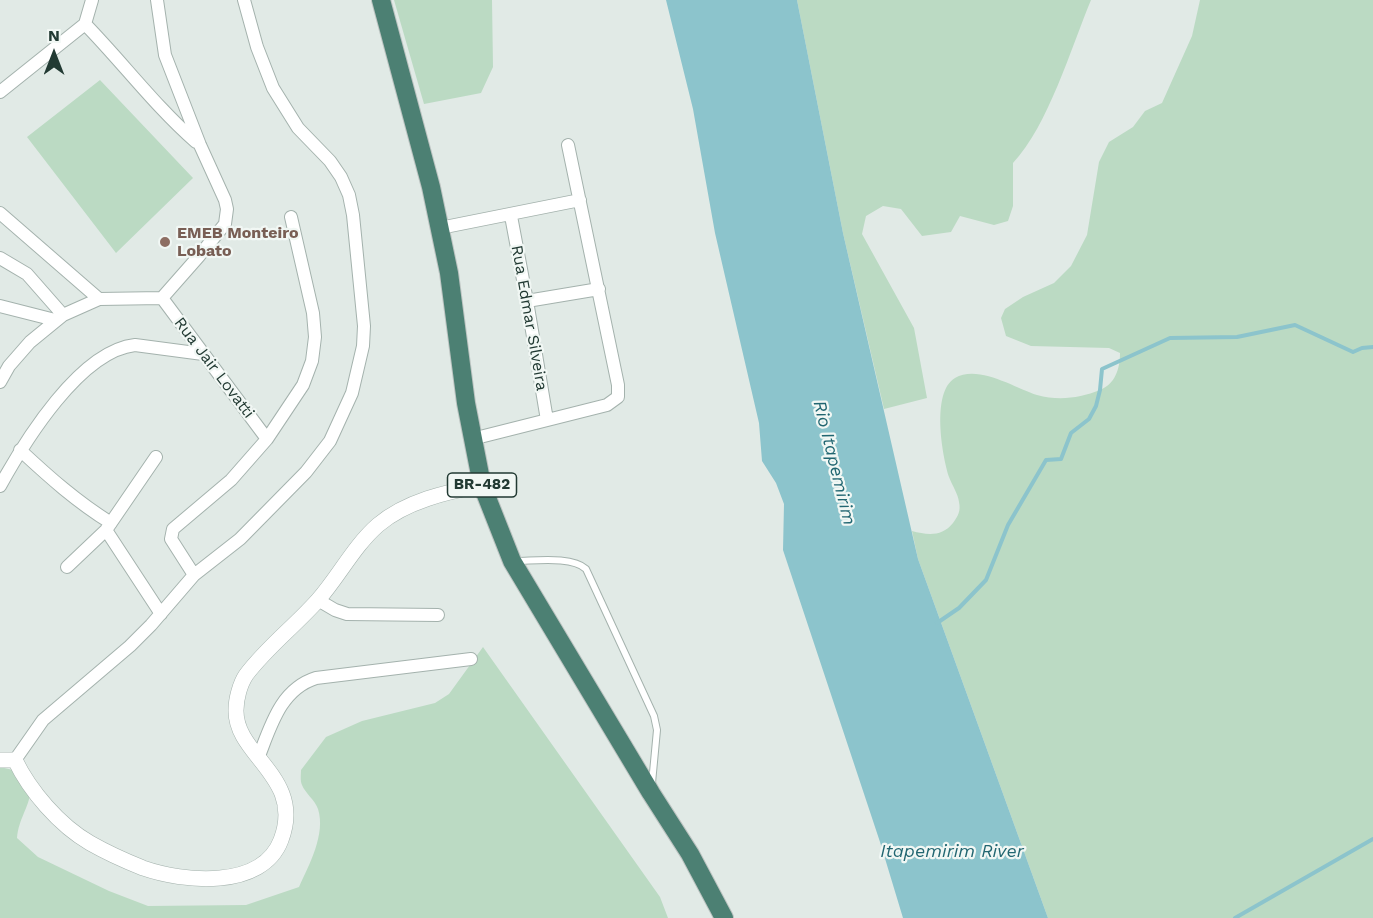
<!DOCTYPE html>
<html>
<head>
<meta charset="utf-8">
<style>
	body { margin:0 }
	#map { position:relative; width:1373px; height:918px; overflow:hidden; background:#e1eae6; font-family:"Work Sans",sans-serif }
	canvas { display:block }
	.north { position:absolute; left:24px; top:24px; width:60px; height:60px; -webkit-text-stroke:4px #f1f7f4; paint-order:stroke; rotate:0deg; font-size:16px; font-weight:700; line-height:24px; text-align:center; color:#223a33 }
	.north::after { content:''; display:block; margin:auto; width:21px; height:27px; background:#223a33; clip-path:polygon(50% 0,100% 100%,50% 72%,0 100%) }
</style>
</head>
<body>
<div id="map">
<canvas width="1373" height="918"></canvas>
<div class="north">N</div>
</div>
<script>
const g = document.querySelector('canvas').getContext('2d');
g.lineJoin = 'round';
function paint(path, color) {
  g.fillStyle = color;
  g.fill(path, 'evenodd');
}
function stroke(path, color, width, dash) {
  g.strokeStyle = color;
  g.lineWidth = width;
  g.lineCap = dash ? 'butt' : 'round';
  g.setLineDash(dash || []);
  g.stroke(path);
}
function write(font, color, halo, rows, align = 'center') {
  g.font = font + ' "Work Sans",sans-serif';
  g.lineWidth = 4.5;
  g.setLineDash([]);
  g.textBaseline = 'middle';
  g.strokeStyle = halo;
  g.fillStyle = color;
  for (const [text, x, y, turn = 0] of rows) {
    g.save();
    g.translate(x, y);
    g.rotate((+turn || 0) * Math.PI / 180);
    g.textAlign = isNaN(turn) ? turn : align;
    if (halo) g.strokeText(text, 0, 0);
    g.fillText(text, 0, 0);
    g.restore();
  }
}
const green = new Path2D(`
	M394,0H492L493,67L481,93L424,104Z
	M797,0H1091C1071,48 1048,126 1013,163V206L1008,221L994,225L960,216L951,232L922,236L901,209L883,206L866,216L862,234L914,328L927,398L884,409L843,233Z
	M1200,0H1373V918H1048L918,559L912,531C927,535 942,537 953,523C958,516 961,511 959,502C958,494 952,485 949,477C942,455 931,392 955,378C978,364 1015,388 1037,395C1059,401 1080,398 1100,390C1115,384 1120,369 1120,353L1109,348L1031,346L1006,336L1001,318L1005,309L1023,297L1054,283L1071,266L1087,235L1099,162L1109,142L1133,127L1145,111L1162,103L1192,36Z
	M100,80L193,178L116,253L27,137Z
	M483,647L660,897L668,918H0V767L13,770L31,790C28,810 19,818 17,838L38,857L109,891L148,906L246,905L299,887C309,865 326,834 318,809C315,800 305,793 302,785C300,781 301,774 301,770L326,737L362,721L435,703L449,694Z`);
const water = new Path2D(`
	M666,0H797L843,233L918,559L1048,918H903L880,842L783,550L784,504L776,483L762,461L759,423L715,233L693,109Z`);
const stream = new Path2D(`
	M937,623L959,608L986,580L1008,525L1046,460L1061,459L1071,433L1089,419L1096,406L1100,390L1102,369L1170,338L1237,337L1295,325L1353,352L1362,348L1373,347
	M1235,918L1373,839`);
const service = new Path2D(`
	M516,561C535,561 572,556 586,569L654,716L657,730L652,783`);
const minor = new Path2D(`
	M85,24C123,63 155,106 196,142
	M0,92L85,24L92,0
	M0,213L99,299
	M511,216L527,301L547,420
	M440,228L580,200
	M0,258L27,274L63,315
	M162,298L267,439
	M527,301L599,289
	M0,306L55,320
	M0,382L9,366L30,342L63,315L99,299L162,298L199,256L225,224L227,209L225,200L200,145L165,55L157,0
	M472,439L607,405L618,397V385L568,145
	M20,450C49,477 77,502 111,523
	M0,486C25,441 80,351 135,345L203,354
	M106,530L161,614
	M67,567L106,530L156,457
	M194,575L171,539L173,529L231,480L267,439L303,385L312,361L315,337L313,313L291,217
	M318,600L335,610L347,614L438,615
	M259,756C271,725 281,689 316,678L471,659
	M15,760L43,720L130,646L151,625L194,575L240,539L306,472L330,441L352,393L363,346L364,326L353,215L349,195L341,177L330,161L298,128L273,88L257,47L244,0`);
const tertiary = new Path2D(`
	M0,760H15C30,791 59,825 90,843C104,851 128,862 143,868C183,882 262,890 281,840C305,777 235,756 236,710C236,699 240,684 246,675C267,647 295,626 318,600C339,576 354,546 378,525C406,501 447,492 482,485`);
const trunk = new Path2D(`
	M381,0L431,187L449,273L466,403L482,485L512,561L651,793L690,854L724,918`);
const markers = [
	[165,242,6,"#8d6e63"]
];
const shields = [
	[482,485,69]
];
const shieldNames = [
	["BR-482",482,485]
];
const educationNames = [
	["EMEB Monteiro",177,233],
	["Lobato",177,251]
];
const streetNames = [
	["Rua Edmar Silveira",529,318,80],
	["Rua Jair Lovatti",214,368,53]
];
const waterNames = [
	["Rio Itapemirim",834,463,76],
	["Itapemirim River",952,852]
];
paint(green, '#bbdac3');
paint(water, '#8cc4cc');
stroke(stream, '#8cc4cc', 4);
stroke(service, '#a4b2ad', 8);
stroke(minor, '#a4b2ad', 14);
stroke(tertiary, '#a4b2ad', 16);
stroke(trunk, '#bdc4c2', 20);
stroke(service, '#fff', 6);
stroke(minor, '#fff', 12);
stroke(tertiary, '#fff', 15);
stroke(trunk, '#4c8073', 18);
for (const [x, y, r, color] of markers) {
  const dot = new Path2D();
  dot.arc(x, y, r, 0, 2 * Math.PI);
  g.fillStyle = color;
  g.fill(dot);
  stroke(dot, '#f1f7f4', 2);
}
for (const [x, y, w] of shields) {
  const box = new Path2D();
  box.roundRect(x - w / 2, y - 12, w, 24, 4.5);
  g.fillStyle = '#f1f7f4';
  g.fill(box);
  stroke(box, '#223a33', 1.5);
}
write('bold 15px', '#223a33', null, shieldNames);
write('bold 16px', '#785e54', '#f1f7f4', educationNames, 'left');
write('16px', '#223a33', '#f1f7f4', streetNames);
write('italic 18px', '#216671', '#f1f7f4', waterNames);
</script>
</body>
</html>
